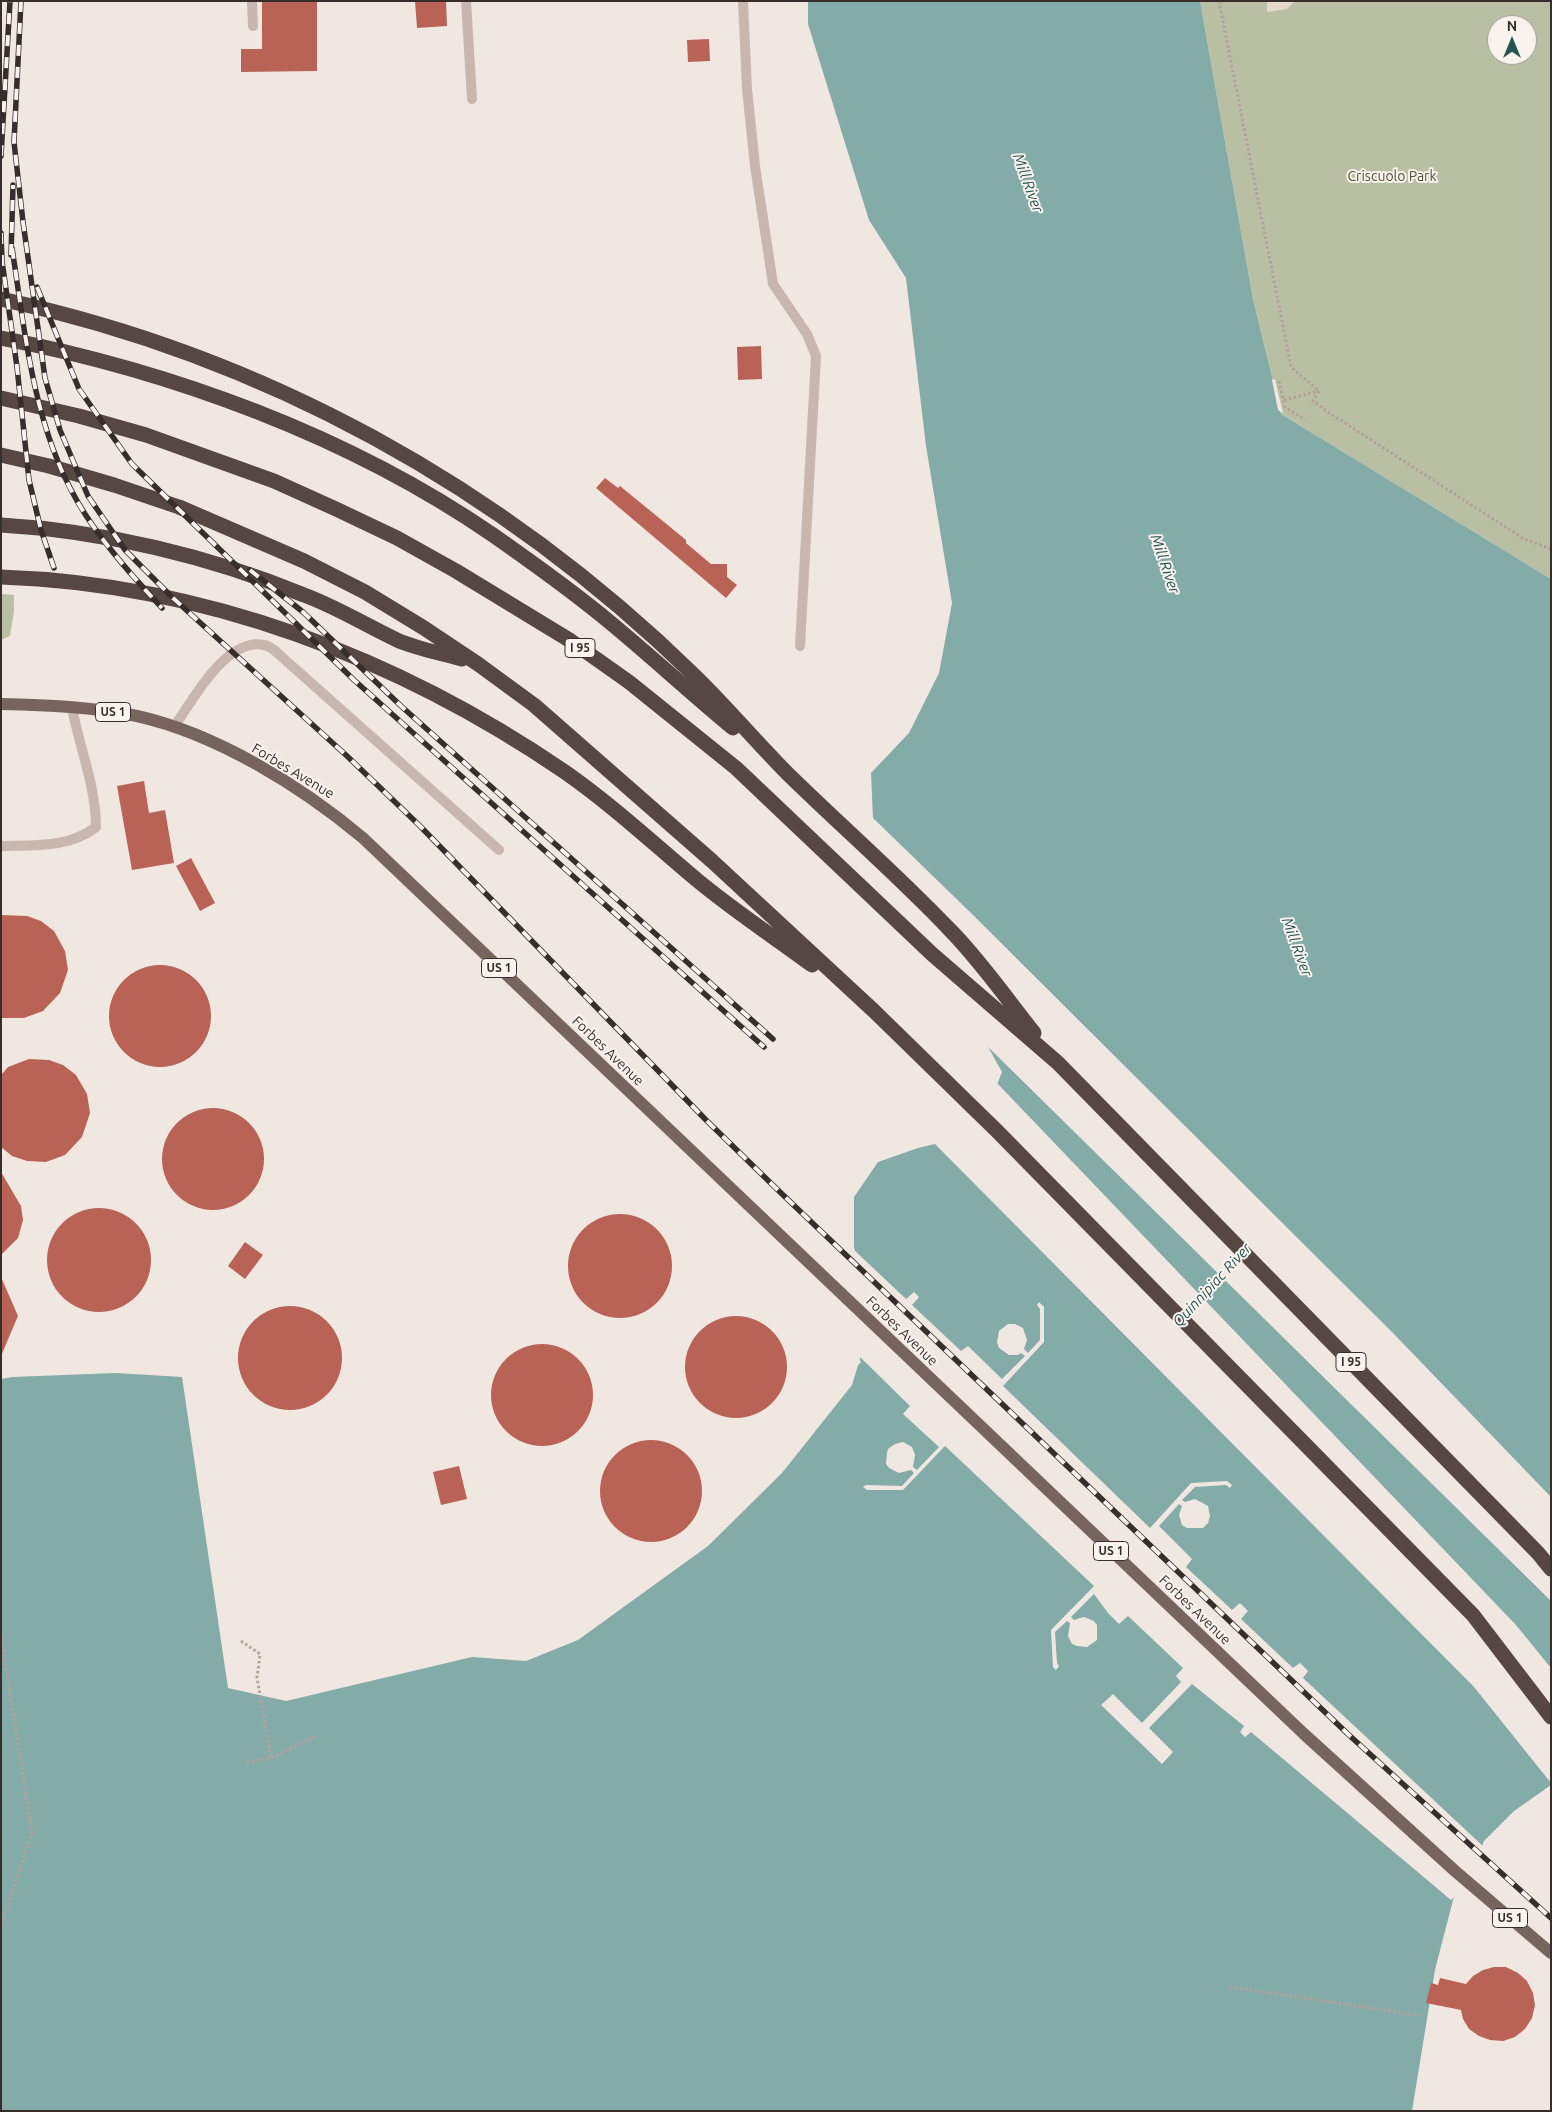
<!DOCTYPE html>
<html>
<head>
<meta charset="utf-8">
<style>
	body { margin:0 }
	#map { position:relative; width:1552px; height:2112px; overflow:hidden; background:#f1e7e1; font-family:Ubuntu,sans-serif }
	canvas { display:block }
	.frame { position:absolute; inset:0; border:2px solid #372e2b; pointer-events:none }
	.north { position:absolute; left:1487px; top:15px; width:50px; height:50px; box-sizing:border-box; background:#f9f2ed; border:1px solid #aba49f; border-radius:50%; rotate:0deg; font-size:14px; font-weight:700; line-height:20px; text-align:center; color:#372e2b }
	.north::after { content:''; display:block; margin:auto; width:18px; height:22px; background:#255552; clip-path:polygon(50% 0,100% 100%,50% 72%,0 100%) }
</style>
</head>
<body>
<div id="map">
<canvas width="1552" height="2112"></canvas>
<div class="frame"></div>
<div class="north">N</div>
</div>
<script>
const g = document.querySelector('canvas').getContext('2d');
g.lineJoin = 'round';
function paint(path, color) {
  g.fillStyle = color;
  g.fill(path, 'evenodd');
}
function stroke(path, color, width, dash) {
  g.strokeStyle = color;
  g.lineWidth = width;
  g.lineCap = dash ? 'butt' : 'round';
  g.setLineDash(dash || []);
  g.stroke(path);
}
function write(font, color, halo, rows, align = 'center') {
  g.font = font + ' Ubuntu,sans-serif';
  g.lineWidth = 4;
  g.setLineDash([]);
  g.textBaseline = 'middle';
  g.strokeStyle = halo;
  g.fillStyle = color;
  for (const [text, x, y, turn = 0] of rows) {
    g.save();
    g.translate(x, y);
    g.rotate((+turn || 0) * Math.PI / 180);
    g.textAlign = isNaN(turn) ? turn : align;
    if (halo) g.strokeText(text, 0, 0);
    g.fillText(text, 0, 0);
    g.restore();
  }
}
const green = new Path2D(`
	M1200,1H1551V579L1281,414L1253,299ZM1497,25H1527V55H1497Z
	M1,594L14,595V611L10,636L1,640Z`);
const plaza = new Path2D(`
	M1267,1H1295L1287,9L1267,12Z`);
const water = new Path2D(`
	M808,1H1200L1253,299L1281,414L1551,579V1785L1514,1811L1484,1841L1469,1882L1454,1896L1435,1970L1412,2111H1V1379L12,1377L116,1373L182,1377L228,1688L286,1701L472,1657L526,1661L578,1640L708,1546L782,1473L852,1385L872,1319L854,1247V1197L878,1162L918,1148L952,1140L988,1108L1002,1072L874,841L871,773L909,733L939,673L952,603L926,446L906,278L869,220L808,24Z`);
const pier = new Path2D(`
	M1275,379L1283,413L1306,428L1278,410L1272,380Z
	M871,816L972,914L1393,1333L1551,1497V1601L983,1042L872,842Z
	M996,1082L1516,1625L1551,1668V1783L1474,1687L933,1142L951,1138L986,1106Z
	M852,1248L906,1299L914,1292L919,1297L912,1305L961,1351L968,1346L1002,1379L1025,1356L1021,1353L1018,1355H1009L999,1348L997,1342L999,1331L1008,1324H1015L1023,1328L1027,1340L1024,1349L1028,1353L1040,1340V1309L1037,1305L1039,1302L1044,1307V1342L1003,1386L1150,1528L1191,1483L1227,1481L1232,1485L1230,1488L1226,1485L1195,1487L1182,1500L1185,1502L1195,1499L1208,1506L1210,1516L1208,1523L1203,1528H1187L1182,1525L1179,1515L1182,1506L1179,1504L1159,1526L1192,1559L1186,1567L1232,1610L1240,1603L1248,1611L1241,1619L1293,1668L1300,1663L1308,1671L1303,1678L1485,1848L1473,1878L1451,1900L1251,1732L1245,1737L1240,1732L1244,1726L1192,1684L1149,1728L1173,1752L1162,1764L1101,1705L1113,1694L1142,1723L1181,1682L1176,1676L1183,1668L1128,1616L1119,1624L1108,1613L1094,1594L1071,1617L1074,1620L1084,1617L1094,1621L1097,1625V1640L1087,1647L1077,1646L1072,1644L1068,1636L1070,1623L1067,1621L1055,1632L1057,1663L1059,1666L1056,1670L1053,1667L1051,1630L1094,1586L945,1446L903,1490H867L863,1487L866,1485L902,1486L914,1473L911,1470L899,1473L889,1468L886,1464L887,1453L888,1449L895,1444L903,1442L912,1447L915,1455L913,1467L917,1470L939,1447L903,1414L910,1406L860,1357L859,1359L861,1362L854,1369L870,1319Z`);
const building = new Path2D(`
	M262,1H317V71L241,72V49H262Z
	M415,1H446L447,26L417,28Z
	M709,39L710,61L688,62L687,40Z
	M761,346L762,379L738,380L737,347Z
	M605,478L618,488L620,486L686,540V543L711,564H727V577L737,585L726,598L596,488Z
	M144,781L149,813L165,810L174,863L132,870L117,786Z
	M191,858L215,903L200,911L176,866Z
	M1,915L27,916L41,921L54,931L65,951L68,970L60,993L43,1011L24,1018H1Z
	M109 1016a51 51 0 1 1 102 0a51 51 0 1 1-102 0Z
	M29,1059L49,1060L63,1065L76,1075L87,1094L90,1113L82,1137L65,1155L46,1162L27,1161L12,1156L1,1147V1075L8,1067Z
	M162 1159a51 51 0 1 1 102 0a51 51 0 1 1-102 0Z
	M1,1172L21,1206L23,1220L18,1238L1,1255Z
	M47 1260a52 52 0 1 1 104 0a52 52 0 1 1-104 0Z
	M568 1266a52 52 0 1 1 104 0a52 52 0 1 1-104 0Z
	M245,1242L263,1255L245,1279L228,1266Z
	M1,1277L18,1316L1,1356Z
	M238 1358a52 52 0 1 1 104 0a52 52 0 1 1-104 0Z
	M685 1367a51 51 0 1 1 102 0a51 51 0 1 1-102 0Z
	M491 1395a51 51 0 1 1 102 0a51 51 0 1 1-102 0Z
	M600 1491a51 51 0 1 1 102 0a51 51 0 1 1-102 0Z
	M459,1466L467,1499L441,1505L433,1472Z
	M1494,1967H1506L1518,1973L1527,1981L1533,1993L1535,2005L1532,2018L1525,2029L1515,2037L1503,2041L1490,2040L1479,2036L1469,2029L1463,2019L1461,2010L1426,2003L1431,1983L1438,1985L1440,1978L1466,1984L1473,1976L1483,1970Z`);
const path = new Path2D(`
	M1219,1L1291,367L1319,391L1313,401L1328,412L1524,539L1551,549
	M1279,381L1285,407L1305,420
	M1284,400L1319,391
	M1,1634L32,1833L1,1925
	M241,1641L260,1654L257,1678L271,1758
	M247,1762L271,1758L318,1735
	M1230,1987L1424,2016`);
const service = new Path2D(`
	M252,1L253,26
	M466,1L472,99
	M743,1L747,89L755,166L773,284L807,334L816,356L800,646
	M174,727C192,701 226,637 264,645C273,646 284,660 292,666L499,850
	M1,846C33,845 70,848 96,827C96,786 79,747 72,707`);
const primary = new Path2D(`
	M1,704C47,705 93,707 137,716C217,734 301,786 363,838L1304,1734L1455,1871L1551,1953`);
const motorway = new Path2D(`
	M1,299C265,356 501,487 694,675C727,707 756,742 788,774C842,827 900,877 952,932C982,963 1007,999 1034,1033
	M1,338C172,371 349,436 493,535C533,563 574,592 612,624C653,658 692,694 733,728
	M1,398L79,416L146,435L274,481L336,509L397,538L456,571L571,641L629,682L736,768L932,954L1058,1063L1538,1553L1551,1569
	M1,455L49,466L114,485L179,507L304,561L365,592L424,628L478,664L534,705L712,861L874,1011L997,1131L1473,1615L1551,1717
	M1,525C104,531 209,556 304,595C337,607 365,625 397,640C417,649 441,653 462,659
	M1,577C205,584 398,658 565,772C612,805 653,843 697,880C733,910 774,937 812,965`);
const rail = new Path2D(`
	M21,1L14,142L23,222L45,378L60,430L88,496L125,550L173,598L347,756L419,825L706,1120L781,1193L1350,1736L1551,1918
	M1,156L10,1
	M1,233L2,261L17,367L29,480L41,530L54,568
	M12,248C26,338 34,435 85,514C107,548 135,579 162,608
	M11,255L13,185
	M37,287L79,389L132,464L354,680L764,1047
	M250,570L303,612L401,706L773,1039`);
const shields = [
	[580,648,30],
	[113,712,35],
	[499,968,35],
	[1351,1362,30],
	[1111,1551,35],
	[1510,1918,35]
];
const shieldNames = [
	["I 95",580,648],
	["US 1",113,712],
	["US 1",499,968],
	["I 95",1351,1362],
	["US 1",1111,1551],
	["US 1",1510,1918]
];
const parkNames = [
	["Criscuolo Park",1392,176]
];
const streetNames = [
	["Forbes Avenue",293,771,31],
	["Forbes Avenue",608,1051,44],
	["Forbes Avenue",902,1331,44],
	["Forbes Avenue",1195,1610,44]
];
const waterNames = [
	["Mill River",1028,183,70],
	["Mill River",1165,564,71],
	["Mill River",1297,947,70],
	["Quinnipiac River",1212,1285,-47]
];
paint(green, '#b8bfa2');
paint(plaza, '#e7d7ca');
paint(water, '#83aba8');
paint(pier, '#f1e7e1');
paint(building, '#b96357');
stroke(path, '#b4a198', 3, [2.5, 2.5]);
stroke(service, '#c8b7ae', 10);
stroke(primary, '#78645e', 12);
stroke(motorway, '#574743', 15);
stroke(rail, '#372e2b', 5.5);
stroke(rail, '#f9f2ed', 4, [11]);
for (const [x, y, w] of shields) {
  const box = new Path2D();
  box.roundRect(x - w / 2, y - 9.5, w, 19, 4);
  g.fillStyle = '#f9f2ed';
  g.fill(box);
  stroke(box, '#372e2b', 1);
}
write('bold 12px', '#372e2b', null, shieldNames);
write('14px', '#4b5332', '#f9f2ed', parkNames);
write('14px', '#372e2b', '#f9f2ed', streetNames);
write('italic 15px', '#255552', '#f9f2ed', waterNames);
</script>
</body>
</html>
